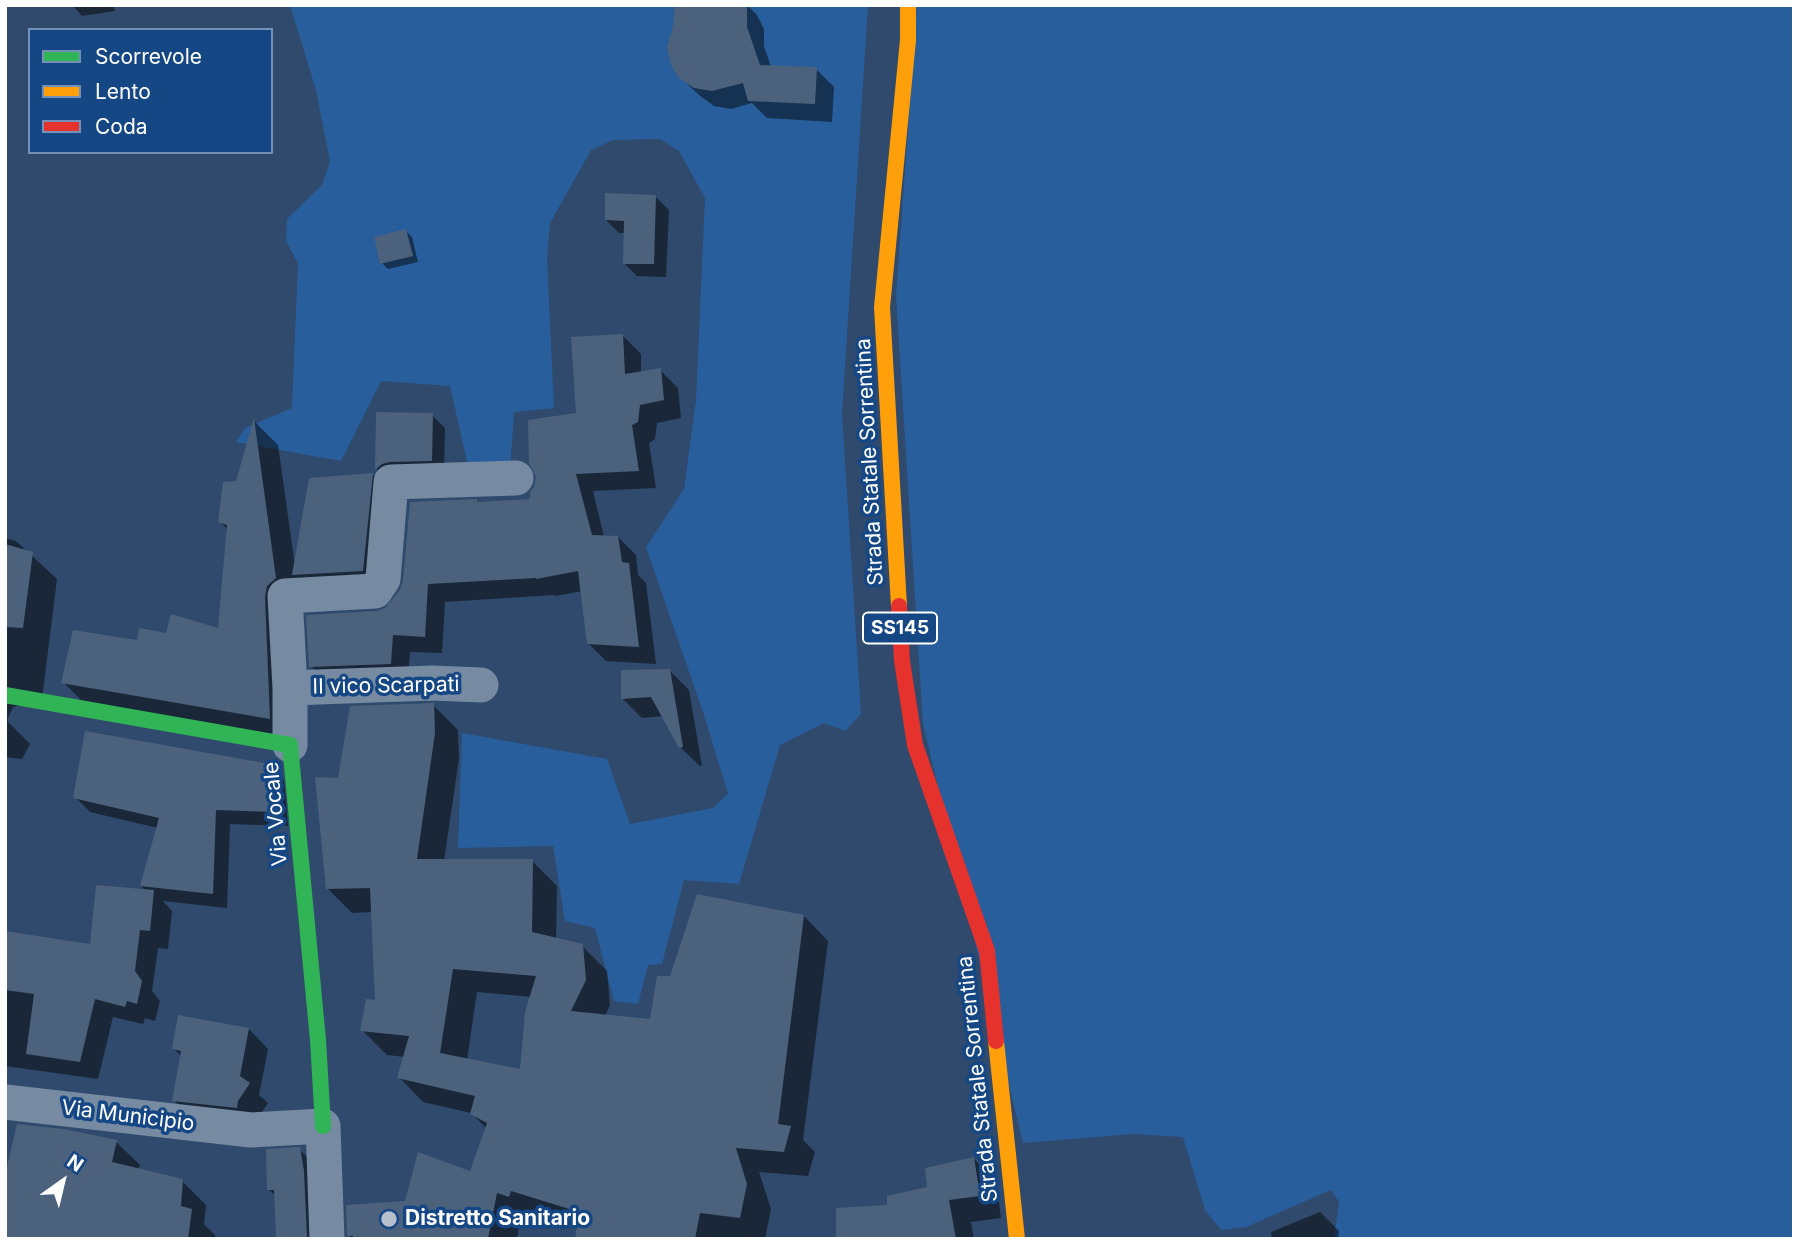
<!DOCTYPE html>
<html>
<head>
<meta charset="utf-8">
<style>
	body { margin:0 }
	#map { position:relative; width:1799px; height:1244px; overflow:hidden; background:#2f4a6c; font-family:Inter,sans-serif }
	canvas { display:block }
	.frame { position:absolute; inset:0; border:7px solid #fff; pointer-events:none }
	.legend { position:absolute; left:28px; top:28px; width:245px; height:126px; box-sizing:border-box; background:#164785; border:2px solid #7391b6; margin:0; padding:9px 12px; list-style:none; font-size:21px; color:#fff }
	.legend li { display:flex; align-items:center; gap:14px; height:35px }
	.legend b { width:35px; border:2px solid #7391b6 }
	.north { position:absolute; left:28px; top:1146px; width:70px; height:70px; -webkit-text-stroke:5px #164785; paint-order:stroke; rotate:34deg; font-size:19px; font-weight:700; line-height:28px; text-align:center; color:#fff }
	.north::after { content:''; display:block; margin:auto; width:24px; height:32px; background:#fff; clip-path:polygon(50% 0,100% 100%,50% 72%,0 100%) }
</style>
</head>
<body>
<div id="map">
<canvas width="1799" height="1244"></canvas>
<div class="frame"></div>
<ul class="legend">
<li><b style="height:9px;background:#30b455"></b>Scorrevole</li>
<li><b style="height:9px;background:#ff9f0a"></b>Lento</li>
<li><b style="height:9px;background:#e5322d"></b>Coda</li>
</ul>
<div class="north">N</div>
</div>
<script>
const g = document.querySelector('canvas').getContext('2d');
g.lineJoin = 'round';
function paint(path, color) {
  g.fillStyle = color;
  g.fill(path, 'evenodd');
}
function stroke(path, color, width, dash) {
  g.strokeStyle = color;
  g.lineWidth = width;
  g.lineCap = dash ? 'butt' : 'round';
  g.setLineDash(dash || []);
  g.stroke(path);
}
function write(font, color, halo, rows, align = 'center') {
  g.font = font + ' Inter,sans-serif';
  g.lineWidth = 7;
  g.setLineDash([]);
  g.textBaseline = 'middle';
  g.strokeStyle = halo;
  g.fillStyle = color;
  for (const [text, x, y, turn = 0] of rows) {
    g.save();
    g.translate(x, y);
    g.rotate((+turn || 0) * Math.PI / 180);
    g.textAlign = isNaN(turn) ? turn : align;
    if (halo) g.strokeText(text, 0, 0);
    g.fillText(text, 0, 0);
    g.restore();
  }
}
const green = new Path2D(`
	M290,5H868L842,414L861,714L845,731L824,723L780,745L739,884L684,880L662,964L648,965L638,1004L614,1001L595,928L565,921L553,846L458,848L462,733L607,759L630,824L713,808L728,794L704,715L646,547L684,489L696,401L705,198L679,151L660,139L613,140L591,150L550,223L547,258L554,408L514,412L510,470H469L450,386L381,381L341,461L236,442L245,428L292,408L298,263L286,241L287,219L322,185L330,162L316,90Z
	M917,5H1794V1239H1334L1339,1202L1331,1190L1246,1227L1221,1230L1205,1210L1183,1137L1132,1134L1023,1143L923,724L896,296Z`);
const shadow = new Path2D(`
	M72,5H114L115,11L82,16Z
	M747,5L757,15L764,29V46L771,67L816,69L834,87L832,122L767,118L752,103L731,109L714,106L699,95L680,77Z
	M656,197L669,210L666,277L637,276L624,263L625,233H619L606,220Z
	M406,231L412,237L418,262L388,269L382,263Z
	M623,336L641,354V373L660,370L678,388L681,418L657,423L655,439L649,443L656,488L593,491L604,537H618L636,555L638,575L646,583L656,664L606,661L588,643L582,591L556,596L554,595L445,602L442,653L410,652L408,681L329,684L311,666L377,613L387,610L477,501L480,504L532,501Z
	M378,413L432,415L445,428L444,473L389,482L377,469Z
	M254,421L278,445L295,566L373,475L398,500L388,596L319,600L296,577L300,604L294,743L88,707L63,682L138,642L168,635L219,630L228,530L220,521L238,483Z
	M5,538L16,541L57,579L42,699L13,707L8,718V722L30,744L22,759L5,757Z
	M670,671L689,690L702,766H700L680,747L664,716L642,718L622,698Z
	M433,705L458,730L459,759L444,861H532L557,886L556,940L582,946L607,971L610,1005L605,1016L651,1021L671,978L804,916L828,941L803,1140L815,1152L808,1176L759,1172L771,1209L765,1239L724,1237V1239H576L578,1228L535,1214L533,1220L521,1217L517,1239H352L349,1235L407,1203L471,1173L487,1129L471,1113L423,1102L399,1077L405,1057L387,1055L362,1030L377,1001L372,912L352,913L327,888L339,780ZM477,992L532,997L521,1071L467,1060Z
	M269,765L284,780L288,826L230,824L227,908L163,901L172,911L168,949L158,948L152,991L160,1001L155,1021L145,1018L143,1024L113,1017L98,1079L5,1066V933L92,946L147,892L141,886L158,828L90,812L75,797Z
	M249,1029L268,1049L259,1095L268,1103L256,1121L193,1120L174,1100L182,1057L174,1049Z
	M116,1142L140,1165L138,1170L182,1181L206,1205L204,1224L215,1235V1239H5Z
	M299,1149L309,1159L316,1239H279L276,1196L269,1190Z
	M973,1158L996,1181L1001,1218L971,1222L974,1239H838L889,1207L929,1189Z
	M1320,1212L1339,1231L1338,1239H1272L1271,1232Z`);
const building = new Path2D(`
	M675,5H747V27L760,65L817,67L815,104L748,101L743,83L712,91L694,88L679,78L671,65L667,47L673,27Z
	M605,193L656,195L654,264H623L624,221L605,220Z
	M406,229L413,256L380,264L374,237Z
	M623,334L625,374L661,368L664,400L640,405L638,422L632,425L639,471L576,474L592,535L618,536L622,562L629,563L639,647L587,644L578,571L536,579V578L428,584L425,637L393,635L391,664L309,667L306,615L377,611L385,608L400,590L403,581L410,502L477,499V502L530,499V492L534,487L536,477L529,463L528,420L576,413L571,337Z
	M376,412L433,413L432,461L390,462L382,464L375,470Z
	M254,418L276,578L267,586L265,597L270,719L61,683L73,630L137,640L139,628L166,633L171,614L218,628L227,525L218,522L223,482L236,481Z
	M373,473L363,571L292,575L309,478Z
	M5,544L33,552L23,628L5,627Z
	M670,669L683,747L679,748L651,697L621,699V670Z
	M434,703L435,733L417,859H533L532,932L583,944L586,980L571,1011L650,1019L657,976H670L697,894L804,915L778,1124L791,1126L784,1152L736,1148L747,1184L740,1218L700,1213L695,1239H575L579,1212L511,1191L509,1197L497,1193L488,1239H353V1236H347L346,1205L405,1201L418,1152L470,1171L487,1123L470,1114L475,1096L397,1078L409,1036L360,1031L366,999L375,1000L370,888L326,889L315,777L338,778L350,706ZM453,969L536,976L525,1012L520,1069L440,1053Z
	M85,731L270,764L274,812L216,810L213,894L140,886L159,818L73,798Z
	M96,885L154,890L150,931L140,930L135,971L142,981L137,1004L127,1001L125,1007L95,999L80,1062L26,1054L34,994L5,990V931L90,944Z
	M178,1015L249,1028L240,1076L250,1083L238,1101L237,1108L172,1101L181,1051L172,1049Z
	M17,1124L64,1129L117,1140L112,1162L183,1179L181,1206L192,1209L188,1239H5V1175Z
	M300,1147L304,1171L307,1237L276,1238L274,1190H267L266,1149Z
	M974,1157L980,1196L949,1200L956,1239H836V1208L887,1205V1196L927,1187L925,1168Z`);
const street = new Path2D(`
	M290,688L432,683L481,685
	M290,745V688L285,596L375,591L383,579L391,482L516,478
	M5,1102L251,1130L323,1126L327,1239`);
const fast = new Path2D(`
	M5,695L290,745L318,1040L323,1126`);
const slow = new Path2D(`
	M899,606L882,307L908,40V5
	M996,1041L1017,1239`);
const jam = new Path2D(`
	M899,606L902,661L915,745L987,951L996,1041`);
const markers = [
	[389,1219,9,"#b6c0cc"]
];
const shields = [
	[900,628,74]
];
const shieldNames = [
	["SS145",900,628]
];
const streetNames = [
	["Strada Statale Sorrentina",870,462,-93],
	["II vico Scarpati",386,686,-1],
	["Via Vocale",276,814,-95],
	["Strada Statale Sorrentina",978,1079,-96],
	["Via Municipio",128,1116,7]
];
const poiNames = [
	["Distretto Sanitario",405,1219]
];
paint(green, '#295e9c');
paint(shadow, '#0007');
paint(building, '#4c627c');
stroke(street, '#768aa2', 35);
stroke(fast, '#30b455', 16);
stroke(slow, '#ff9f0a', 16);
stroke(jam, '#e5322d', 16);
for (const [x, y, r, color] of markers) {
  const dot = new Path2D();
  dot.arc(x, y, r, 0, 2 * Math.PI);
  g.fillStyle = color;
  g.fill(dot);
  stroke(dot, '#164785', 2.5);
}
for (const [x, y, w] of shields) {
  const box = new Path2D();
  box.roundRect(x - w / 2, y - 15.5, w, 31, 5);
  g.fillStyle = '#164785';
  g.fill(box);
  stroke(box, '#fff', 2);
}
write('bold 19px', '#fff', null, shieldNames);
write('21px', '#fff', '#164785', streetNames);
write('bold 21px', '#fff', '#164785', poiNames, 'left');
</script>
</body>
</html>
